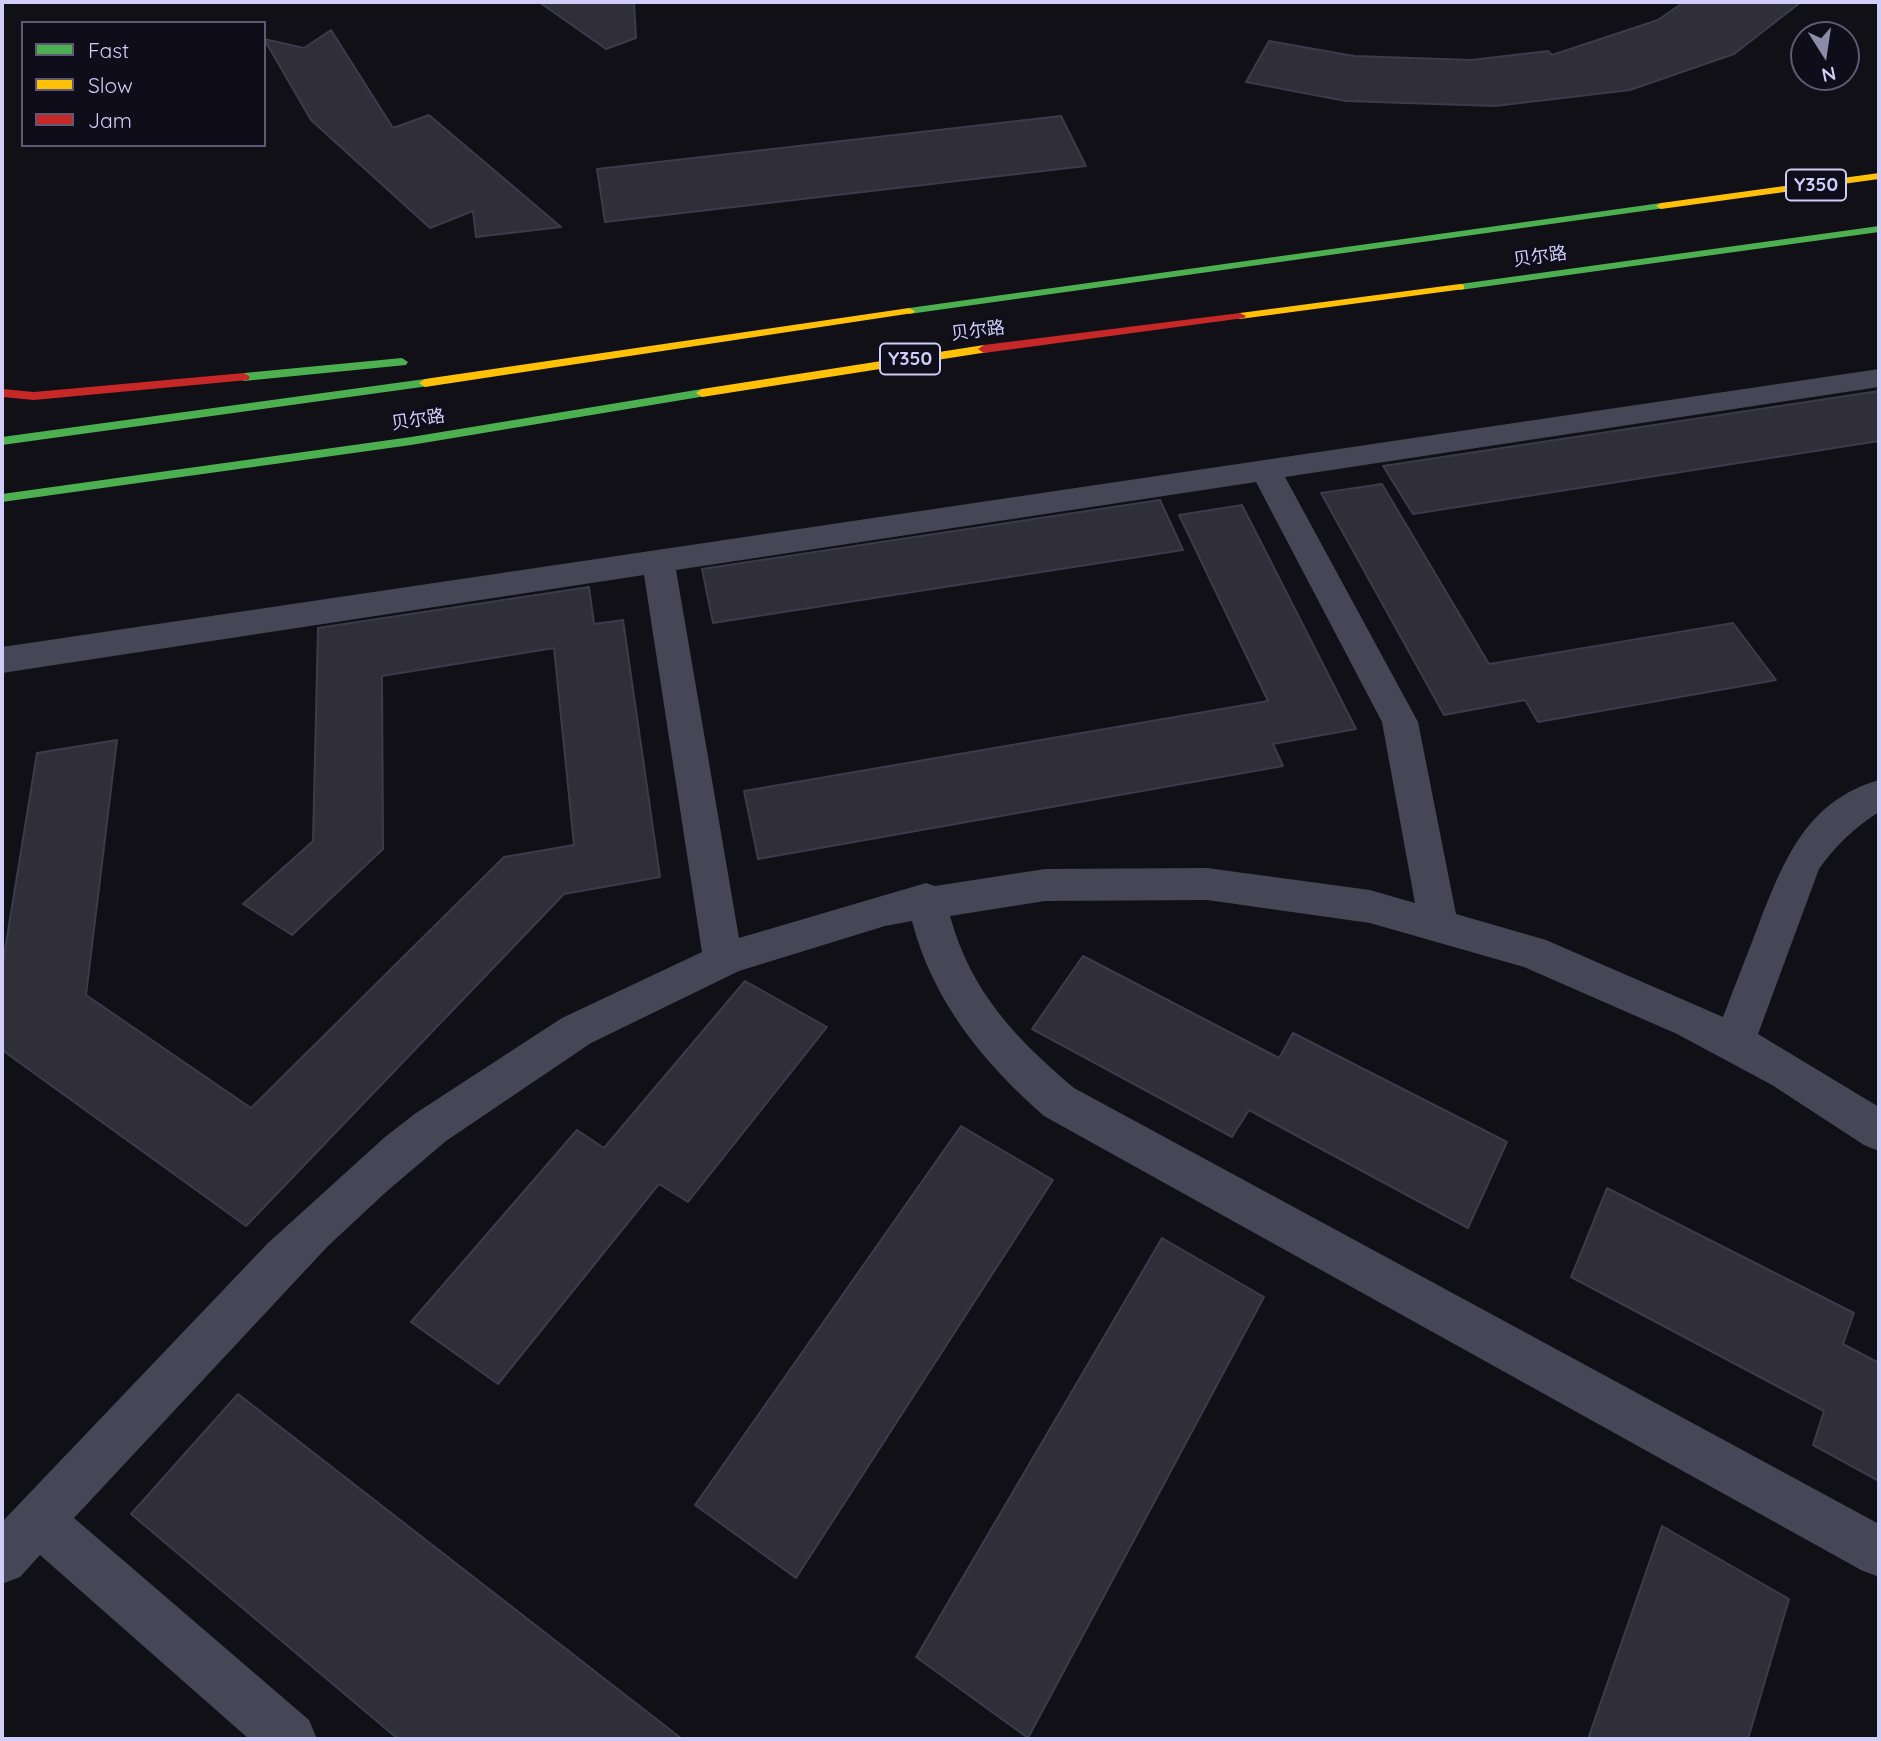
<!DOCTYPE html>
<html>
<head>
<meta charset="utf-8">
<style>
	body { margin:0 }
	#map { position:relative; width:1881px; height:1741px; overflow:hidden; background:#111017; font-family:Quicksand,sans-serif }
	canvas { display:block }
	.frame { position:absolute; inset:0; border:4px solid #d1cdf8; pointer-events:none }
	.legend { position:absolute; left:21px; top:21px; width:245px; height:126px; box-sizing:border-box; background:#0f0d1a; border:2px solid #5d5a73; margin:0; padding:9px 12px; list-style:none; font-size:21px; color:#d1cdf8 }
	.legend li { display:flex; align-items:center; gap:14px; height:35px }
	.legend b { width:35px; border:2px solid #5d5a73 }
	.north { position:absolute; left:1790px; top:21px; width:70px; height:70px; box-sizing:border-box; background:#0f0d1a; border:2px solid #5d5a73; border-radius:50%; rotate:168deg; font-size:19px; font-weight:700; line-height:28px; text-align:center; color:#d1cdf8 }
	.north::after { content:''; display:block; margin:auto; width:24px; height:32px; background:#8e8ba9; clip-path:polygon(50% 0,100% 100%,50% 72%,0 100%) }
</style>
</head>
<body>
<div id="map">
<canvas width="1881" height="1741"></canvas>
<div class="frame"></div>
<ul class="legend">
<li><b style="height:9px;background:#4caf50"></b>Fast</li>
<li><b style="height:9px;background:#ffc107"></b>Slow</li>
<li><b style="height:9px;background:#c62828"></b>Jam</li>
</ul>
<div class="north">N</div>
</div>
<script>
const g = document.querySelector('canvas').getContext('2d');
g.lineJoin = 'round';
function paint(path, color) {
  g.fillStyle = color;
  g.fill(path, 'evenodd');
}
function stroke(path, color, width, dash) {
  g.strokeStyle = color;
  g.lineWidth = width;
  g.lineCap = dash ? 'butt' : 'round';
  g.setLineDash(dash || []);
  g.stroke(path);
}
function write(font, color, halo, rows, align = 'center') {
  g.font = font + ' Quicksand,"Noto Sans SC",sans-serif';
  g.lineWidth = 7;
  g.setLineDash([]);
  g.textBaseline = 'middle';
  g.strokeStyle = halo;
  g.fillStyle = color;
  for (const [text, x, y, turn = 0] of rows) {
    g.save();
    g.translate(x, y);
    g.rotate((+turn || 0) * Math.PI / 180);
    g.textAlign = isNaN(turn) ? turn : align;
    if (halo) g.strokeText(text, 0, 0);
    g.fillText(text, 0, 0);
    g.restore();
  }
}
const building = new Path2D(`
	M539,2H634L636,38L606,49Z
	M1684,2H1801L1734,54L1630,90L1495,106L1346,101L1246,82L1269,41L1354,56L1471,60L1548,51L1552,55L1658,20Z
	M331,30L393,128L429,115L561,227L476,237L473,211L430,228L311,120L264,39L304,48Z
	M1061,116L1086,166L605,222L597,169Z
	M1879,391V441L1413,514L1383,466Z
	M1382,484L1489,664L1733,623L1776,680L1538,722L1525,700L1444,715L1321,493Z
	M1160,500L1183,550L713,623L702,569Z
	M1242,505L1356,729L1273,744L1283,766L758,859L744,791L1268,701L1179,515Z
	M589,587L594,624L623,620L660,877L564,894L246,1226L2,1050V968L37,753L117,740L86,995L251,1108L504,857L574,845L554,648L382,676L383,849L292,935L243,904L313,841L318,628Z
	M1083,956L1279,1058L1293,1033L1507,1142L1468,1228L1249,1110L1232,1137L1032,1029Z
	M745,981L827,1027L688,1202L659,1184L498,1384L411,1322L577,1130L604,1148Z
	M961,1126L1053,1180L796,1578L695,1505Z
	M1607,1188L1854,1313L1843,1344L1879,1363V1481L1813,1445L1824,1411L1571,1277Z
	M1162,1238L1264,1297L1028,1738L916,1657Z
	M238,1394L682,1739H398L131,1514Z
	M1662,1526L1789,1599L1748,1739H1588Z`);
const street = new Path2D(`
	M1879,369V387L1285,477L1418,722L1456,914L1546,940L1723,1017C1735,985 1748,953 1760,921C1785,858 1807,801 1879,780V812C1854,828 1836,845 1819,869L1758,1034L1879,1107V1151L1864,1145L1772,1085L1677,1034L1524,967L1370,923L1207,900L1045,901L950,916C971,992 1015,1038 1074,1088L1879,1524V1577L1861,1570L1044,1116C983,1062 933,1002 912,921L885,926L739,971L591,1043L446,1141L386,1192L328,1246L74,1518L309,1720L317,1739H249L40,1555L20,1577L2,1584V1522L268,1243L385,1137L416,1113L562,1018L702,952L644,575L2,673V647ZM1256,482L1382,722L1415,903L1370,890L1207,868L1045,869L935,886L926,883L739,938L676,570Z`);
const fast = new Path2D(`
	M1661,203L1666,206L1665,208L909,314L903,311L909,308Z
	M1879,226V232L1460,290L1454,287L1460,284Z
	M402,358L408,362L406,365L244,381L238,377L244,373Z
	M425,379L431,383L429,386L2,445V437Z
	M702,389L708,393L706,396L411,445L2,502V494L411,437Z`);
const slow = new Path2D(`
	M1879,173V179L1661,209L1656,206L1661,203Z
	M1460,284L1464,285V289L1240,319L1234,316L1240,313Z
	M909,308L915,311L913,313L425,387L419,383L425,379Z
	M984,345L988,346V352L702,397L696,393L702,389Z`);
const jam = new Path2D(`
	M1240,313L1246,316L1244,318L984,353L978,349L984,345Z
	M244,373L250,377L248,380L34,400L2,397V389L34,392Z`);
const farStreetnames = [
	["贝尔路",1540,257,-8],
	["贝尔路",978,331,-7],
	["贝尔路",418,420,-9]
];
const shields = [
	[1816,185,60],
	[910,359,60]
];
const shieldNames = [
	["Y350",1816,185],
	["Y350",910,359]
];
paint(building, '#2f2e39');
stroke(building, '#3c3b4a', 2);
paint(street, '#474657');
paint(fast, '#4caf50');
paint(slow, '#ffc107');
paint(jam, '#c62828');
write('18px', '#d1cdf8', '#0f0d1a', farStreetnames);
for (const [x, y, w] of shields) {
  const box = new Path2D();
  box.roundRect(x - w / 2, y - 15.5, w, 31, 5);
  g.fillStyle = '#0f0d1a';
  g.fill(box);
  stroke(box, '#d1cdf8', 2);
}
write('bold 19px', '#d1cdf8', null, shieldNames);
</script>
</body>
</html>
